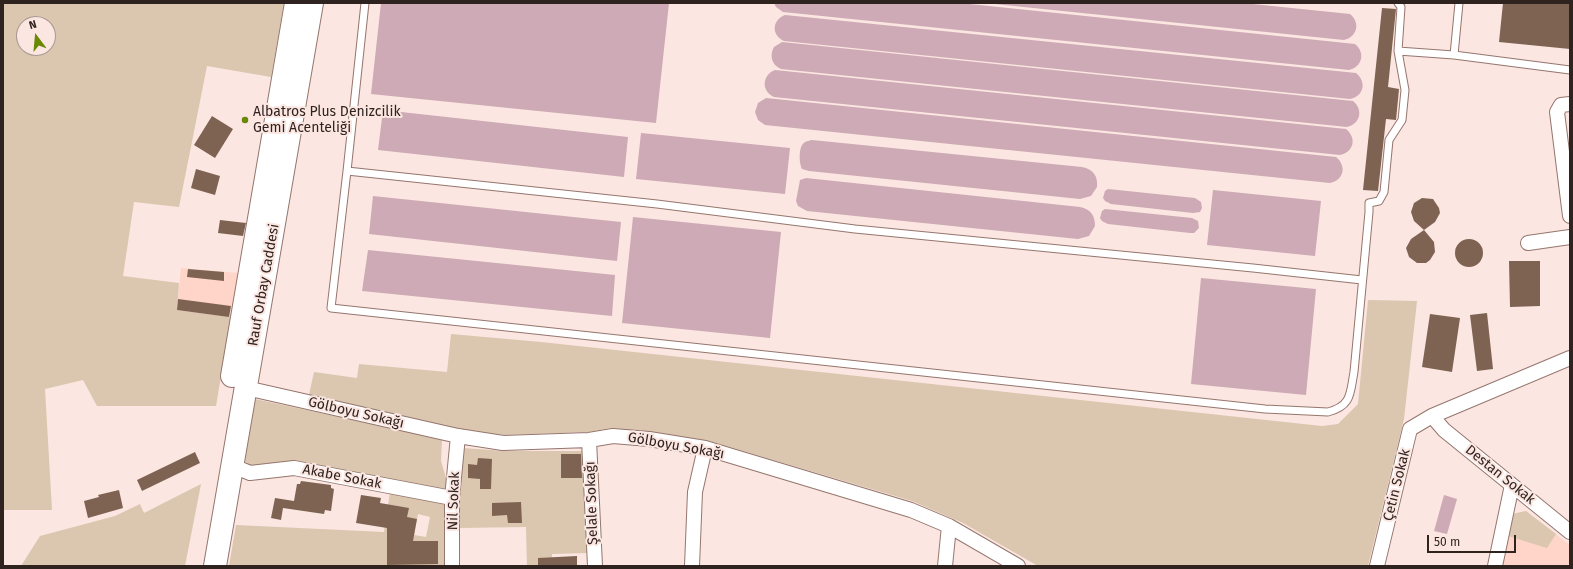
<!DOCTYPE html>
<html>
<head>
<meta charset="utf-8">
<style>
	body { margin:0 }
	#map { position:relative; width:1573px; height:569px; overflow:hidden; background:#fbe6e1; font-family:"Fira Sans",sans-serif }
	canvas { display:block }
	.frame { position:absolute; inset:0; border:4px solid #2f2320; pointer-events:none }
	.north { position:absolute; left:16px; top:16px; width:40px; height:40px; box-sizing:border-box; background:#fbe6e1; border:1px solid #a99894; border-radius:50%; rotate:344deg; font-size:11px; font-weight:700; line-height:16px; text-align:center; color:#2f2320 }
	.north::after { content:''; display:block; margin:auto; width:14px; height:18px; background:#698804; clip-path:polygon(50% 0,100% 100%,50% 72%,0 100%) }
	.scale { position:absolute; left:1427px; top:535px; width:89px; height:18px; box-sizing:border-box; border:2px solid #2f2320; border-top:0; padding-left:5px; font-size:12px; line-height:14px; white-space:nowrap; color:#2f2320; -webkit-text-stroke:3px #fbe6e1; paint-order:stroke }
</style>
</head>
<body>
<div id="map">
<canvas width="1573" height="569"></canvas>
<div class="frame"></div>
<div class="north">N</div>
<div class="scale">50 m</div>
</div>
<script>
const g = document.querySelector('canvas').getContext('2d');
g.lineJoin = 'round';
function paint(path, color) {
  g.fillStyle = color;
  g.fill(path, 'evenodd');
}
function stroke(path, color, width, dash) {
  g.strokeStyle = color;
  g.lineWidth = width;
  g.lineCap = dash ? 'butt' : 'round';
  g.setLineDash(dash || []);
  g.stroke(path);
}
function write(font, color, halo, rows, align = 'center') {
  g.font = font + ' "Fira Sans",sans-serif';
  g.lineWidth = 4;
  g.setLineDash([]);
  g.textBaseline = 'middle';
  g.strokeStyle = halo;
  g.fillStyle = color;
  for (const [text, x, y, turn = 0] of rows) {
    g.save();
    g.translate(x, y);
    g.rotate((+turn || 0) * Math.PI / 180);
    g.textAlign = isNaN(turn) ? turn : align;
    if (halo) g.strokeText(text, 0, 0);
    g.fillText(text, 0, 0);
    g.restore();
  }
}
const built = new Path2D(`
	M181,268L238,273L231,317L177,310Z
	M1526,511L1570,545V566H1501L1512,514Z`);
const green = new Path2D(`
	M3,3H284L271,77L207,66L179,207L134,202L123,276L179,283L177,310L231,317L216,406H97L83,380L45,389L52,510H3ZM24,24H48V48H24Z
	M1368,300L1417,301L1404,419L1368,566H1038L963,523L912,501L709,441L611,428L588,432L505,435L456,430L309,395L314,372L357,378L359,364L447,372L451,334L541,342L1322,426L1338,424L1358,404Z
	M255,399L442,439L441,461L449,488L448,494L252,468L245,461Z
	M463,448L506,451H585L588,553L552,554V566H527L526,527L460,528L459,504Z
	M201,484L185,566H21L40,536L115,516L140,504L144,513Z
	M390,492L444,502L445,566H229L236,525L384,532ZM418,514L430,517L426,537L414,535Z
	M1526,511L1556,534L1547,548L1508,536L1512,514Z`);
const water = new Path2D(`
	M381,3H669L656,123L371,94Z
	M774,3H960L1355,44C1366,53 1362,67 1349,70L783,12L776,7Z
	M985,3H1243L1350,14C1361,23 1357,37 1344,40Z
	M785,15L1356,73C1367,82 1364,96 1350,99L784,41C771,35 772,20 785,15Z
	M782,42L1353,101C1364,110 1360,124 1347,127L781,69C772,65 769,56 774,47Z
	M775,70L1346,129C1357,138 1354,152 1340,155L774,97C761,91 762,75 775,70Z
	M766,98L1336,157C1347,166 1344,180 1330,183L765,125L758,120L755,112L758,103Z
	M383,110L628,137L624,177L378,150Z
	M641,133L790,148L785,194L636,179Z
	M812,140L1082,167C1093,169 1098,176 1097,187L1091,196L1080,199L809,171L802,169C799,163 798,146 805,142C805,142 811,140 812,140Z
	M806,178L1080,207C1091,209 1095,216 1095,226L1089,236L1078,239L807,211L798,206L796,201L800,180Z
	M1108,189L1195,198L1201,202L1202,208L1200,212L1193,213L1111,204L1105,201L1103,198L1105,191Z
	M1213,190L1321,201L1315,256L1207,245Z
	M373,196L621,222L617,261L369,234Z
	M1105,209L1192,218L1198,221L1199,228L1194,233H1190L1108,224L1102,221L1100,218L1102,211Z
	M633,217L781,232L770,338L622,323Z
	M368,250L615,275L612,316L362,291Z
	M1201,278L1316,289L1306,395L1191,384Z
	M1444,495L1457,499L1447,534L1434,531Z`);
const building = new Path2D(`
	M1503,3H1570V49L1499,42Z
	M1382,8L1396,9L1388,87L1399,89L1396,120L1386,119L1378,191L1363,190Z
	M212,116L233,129L215,158L194,145Z
	M196,169L220,176L215,195L191,188Z
	M1422,198L1433,199L1439,208L1440,213L1435,222L1424,230L1414,221L1411,212L1414,203Z
	M220,220L246,223L243,236L218,233Z
	M1424,230L1434,242L1435,252L1430,260L1426,263H1417L1409,257L1406,248L1411,239Z
	M1455 253a14 14 0 1 1 28 0a14 14 0 1 1-28 0Z
	M1509,261H1540V306L1510,307Z
	M188,269L224,272V281L187,277Z
	M178,299L231,306L229,317L177,310Z
	M1487,313L1493,369L1477,371L1470,315Z
	M1430,314L1460,318L1452,372L1422,367Z
	M195,452L200,463L142,491L137,480Z
	M561,454H581L582,478H561Z
	M478,458L492,459L491,489H480V479L468,478V464L477,465Z
	M301,481L331,485V488L334,489L331,511L325,510L324,514L283,508L281,520L271,518L275,498L294,501L297,484H300Z
	M119,490L123,508L88,518L84,501L99,497L98,495Z
	M361,495L381,498L380,503L409,508L407,517L417,519L413,541H438V564L387,565V528L356,523Z
	M521,502L522,523H508L507,515L492,516V503Z
	M577,556V566H538V558Z`);
const service = new Path2D(`
	M365,3L347,171L331,308L1265,409L1328,412C1352,406 1350,393 1354,372L1369,212V203L1379,201L1384,192L1389,140L1402,120L1405,90L1398,51L1401,7L1398,3
	M1398,51L1454,55L1570,70
	M1454,55L1459,3
	M347,171L657,204L855,229L1253,268L1362,280`);
const minor = new Path2D(`
	M1570,104L1561,105L1557,112L1570,216
	M1528,243L1570,237
	M246,388L458,436L503,443L589,440L613,436L649,439L705,448L911,510L949,526L1018,566
	M1432,416L1444,430L1570,532
	M589,440L595,566
	M233,466L250,473L294,468L452,498
	M452,566V498L458,436
	M692,566L695,492L705,448
	M945,566L949,526
	M1377,566L1410,429L1432,416L1570,358
	M1495,566L1512,485`);
const primary = new Path2D(`
	M232,376L296,3
	M215,566L312,3`);
const markers = [
	[245,120,4,"#698804"]
];
const poiNames = [
	["Albatros Plus Denizcilik",253,112],
	["Gemi Acenteliği",253,128]
];
const streetNames = [
	["Rauf Orbay Caddesi",264,285,-80],
	["Gölboyu Sokağı",356,413,13],
	["Gölboyu Sokağı",676,446,10],
	["Destan Sokak",1500,475,39],
	["Akabe Sokak",342,477,11],
	["Çetin Sokak",1397,485,-76],
	["Nil Sokak",454,501,-88],
	["Şelale Sokağı",592,503,-92]
];
paint(built, '#ffd4c9');
paint(green, '#dbc6af');
paint(water, '#cdaab5');
paint(building, '#7e6353');
stroke(service, '#95766e', 9);
stroke(minor, '#95766e', 16);
stroke(primary, '#95766e', 24);
stroke(service, '#fff', 7);
stroke(minor, '#fff', 14);
stroke(primary, '#fff', 22);
for (const [x, y, r, color] of markers) {
  const dot = new Path2D();
  dot.arc(x, y, r, 0, 2 * Math.PI);
  g.fillStyle = color;
  g.fill(dot);
  stroke(dot, '#fbe6e1', 1.5);
}
write('14px', '#2f2320', '#fbe6e1', poiNames, 'left');
write('14px', '#2f2320', '#fbe6e1', streetNames);
</script>
</body>
</html>
